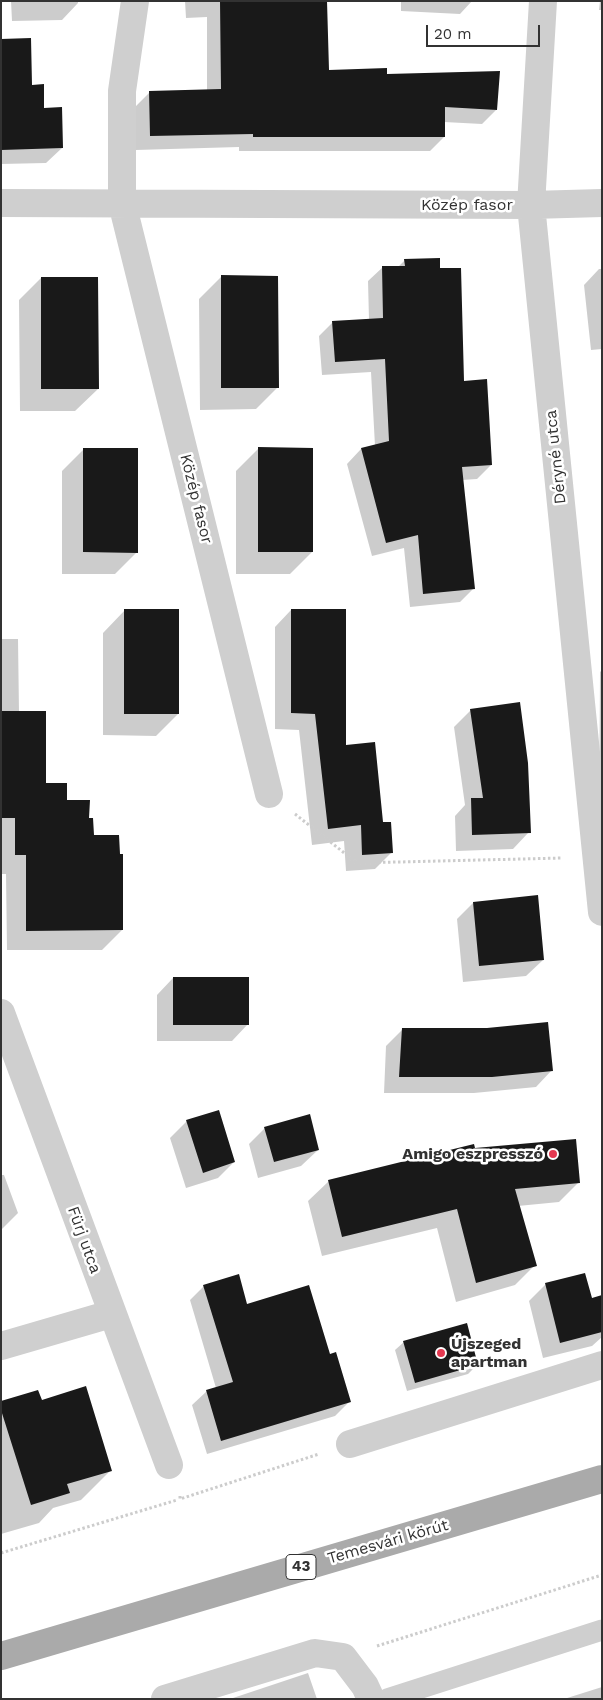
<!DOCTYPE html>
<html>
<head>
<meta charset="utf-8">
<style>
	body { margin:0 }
	#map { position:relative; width:603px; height:1700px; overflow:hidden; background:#fff; font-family:"Work Sans",sans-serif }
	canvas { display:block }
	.frame { position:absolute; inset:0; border:2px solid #323232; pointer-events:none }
	.scale { position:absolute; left:426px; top:25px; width:114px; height:22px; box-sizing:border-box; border:2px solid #323232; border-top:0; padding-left:6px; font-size:15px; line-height:18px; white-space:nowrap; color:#323232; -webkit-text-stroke:4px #fff; paint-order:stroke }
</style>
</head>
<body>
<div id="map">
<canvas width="603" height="1700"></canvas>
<div class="frame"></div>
<div class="scale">20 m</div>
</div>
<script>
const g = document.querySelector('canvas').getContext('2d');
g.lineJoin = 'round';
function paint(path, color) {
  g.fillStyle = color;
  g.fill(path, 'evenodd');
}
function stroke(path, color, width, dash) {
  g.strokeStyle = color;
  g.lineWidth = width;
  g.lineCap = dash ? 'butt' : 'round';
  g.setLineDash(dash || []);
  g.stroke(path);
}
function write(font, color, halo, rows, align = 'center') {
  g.font = font + ' "Work Sans",sans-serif';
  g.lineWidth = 5;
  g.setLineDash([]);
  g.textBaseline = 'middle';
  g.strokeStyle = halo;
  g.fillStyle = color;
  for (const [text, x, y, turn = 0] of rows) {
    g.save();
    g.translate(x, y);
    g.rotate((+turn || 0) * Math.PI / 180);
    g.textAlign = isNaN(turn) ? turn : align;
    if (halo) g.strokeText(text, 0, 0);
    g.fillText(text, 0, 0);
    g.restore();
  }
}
const shadow = new Path2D(`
	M11,1H78V3L62,20L12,21Z
	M185,1H251L328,71L386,75L496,110L482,124L444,122V137L430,151H239V147L136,150L135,107L149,93L207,91V17L186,18Z
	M401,1H472L460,14L401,11Z
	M600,1H602V10H599Z
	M1,40L31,86L62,148L46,163L1,164Z
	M405,260L439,270L463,382L491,465L477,479L462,480L474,588L460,602L410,607L404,548L372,556L347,464L361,449L375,446L371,372L322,375L319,336L333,322L369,320L368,281L383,267H398Z
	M599,269H602V349L591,350L584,285Z
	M221,277L278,387L256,409L200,410L199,299Z
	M41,278L98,389L75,411H20L19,300Z
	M259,448L312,552L290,574H236V471Z
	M84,449L137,552L115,574H62V471Z
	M125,610L178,714L156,736L103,735V633Z
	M291,610L344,746L391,853L375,869L346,871L344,841L312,845L299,730L275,729V627Z
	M1,639H18L19,712L45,785L88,819L122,930L102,950H7L6,874H1Z
	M602,670V838H599L600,672Z
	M471,710L529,832L513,849L456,851L455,816L465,805L454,727Z
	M473,903L543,960L526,976L463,982L457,919Z
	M173,978L248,1024L232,1041H157V995Z
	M403,1029L552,1070L536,1087L474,1093H384L386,1046Z
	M187,1121L234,1162L218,1178L186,1188L170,1138Z
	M265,1128L318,1150L301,1166L258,1178L249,1144Z
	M474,1149L579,1182L559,1202L518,1206L535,1265L515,1285L456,1302L437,1228L322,1256L308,1201L329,1181Z
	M1,1175H4L18,1213L1,1230Z
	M546,1284L602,1301V1337L592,1346L543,1358L529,1301Z
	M204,1286L246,1305L329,1356L349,1402L335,1416L207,1454L192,1405L207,1391L216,1388L190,1300Z
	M404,1342L477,1365L468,1374L407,1391L395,1350Z
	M41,1402L111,1470L81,1500L53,1508L39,1523L1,1534V1403Z
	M308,1673L317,1699H230Z
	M602,1687V1699H564Z`);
const building = new Path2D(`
	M220,1H327L329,70L387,68V74L500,71L497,110L445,107V137H253V134L150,136L149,91L221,89Z
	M31,38L32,85L44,84V108L62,107L63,148L1,150V39Z
	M440,258V268H461L464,381L487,379L492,465L462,467L475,589L423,594L418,535L386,543L361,448L389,441L385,359L335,362L332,321L383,318L382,266H405L404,259Z
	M221,275L278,276L279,388H221Z
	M41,277H98L99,389H41Z
	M258,447L313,448V552H258Z
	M83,448H138V553L83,552Z
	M124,609H179V714H124Z
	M291,609H346V745L375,742L383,822H391L393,853L362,855L361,825L328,829L315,714L291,713Z
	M520,702L528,763L531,833L472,835L471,798H483L470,709Z
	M1,711H46V783H67V800H90L89,818H93L94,835H119L120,854H123V930L26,931V855H15V818H1Z
	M538,895L544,960L479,966L473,902Z
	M173,977H249V1025H173Z
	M548,1022L553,1071L492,1077H399L402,1028H487Z
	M219,1110L235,1162L203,1173L186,1120Z
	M310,1114L319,1150L274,1162L264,1127Z
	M576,1139L580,1183L515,1189L537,1266L476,1283L457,1209L342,1237L328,1180L474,1144L475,1148Z
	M585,1273L592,1298L602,1295V1332L560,1343L545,1283Z
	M239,1274L247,1304L309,1285L330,1354L336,1352L351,1402L221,1441L206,1390L233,1382L203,1285Z
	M467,1323L478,1365L415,1383L403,1341Z
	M86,1386L112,1471L67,1484L70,1493L31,1505L1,1410V1401L38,1390L42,1400Z`);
const path = new Path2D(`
	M295,814L357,863L562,858
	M180,1496V1499L319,1454
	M1,1553L177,1500
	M377,1646L602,1575`);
const service = new Path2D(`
	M387,1699L602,1630`);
const minor = new Path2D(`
	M135,1L122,91V203L269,794
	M543,1L531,205L602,912
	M1,203L531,205L602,203
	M1,1013L169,1465
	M1,1346L111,1314
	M350,1444L602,1365
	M165,1699L315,1653L343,1657L365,1686L371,1699`);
const primary = new Path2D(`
	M1,1656L602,1479`);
const markers = [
	[553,1154,5,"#e53850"],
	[441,1353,5,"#e53850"]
];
const shields = [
	[301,1567,30]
];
const shieldNames = [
	["43",301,1567]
];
const streetNames = [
	["Közép fasor",467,205],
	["Déryné utca",556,457,-96],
	["Közép fasor",196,499,76],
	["Fürj utca",84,1240,70],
	["Temesvári körút",388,1542,-16]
];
const poiNames = [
	["Amigo eszpresszó",543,1154],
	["Újszeged",451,1344,"left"],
	["apartman",451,1362,"left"]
];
paint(shadow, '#0003');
paint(building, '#191919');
stroke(path, '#ccc', 3, [2.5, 2.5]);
stroke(service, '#cfcfcf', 21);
stroke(minor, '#cfcfcf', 28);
stroke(primary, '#aaa', 28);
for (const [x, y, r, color] of markers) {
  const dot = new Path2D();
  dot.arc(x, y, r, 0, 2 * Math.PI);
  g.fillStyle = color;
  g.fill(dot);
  stroke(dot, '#fff', 2);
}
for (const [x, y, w] of shields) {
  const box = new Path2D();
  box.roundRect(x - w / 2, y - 12.5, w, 25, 4);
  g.fillStyle = '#fff';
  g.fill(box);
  stroke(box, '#323232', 1);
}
write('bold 15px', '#323232', null, shieldNames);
write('16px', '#323232', '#fff', streetNames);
write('bold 16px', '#323232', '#fff', poiNames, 'right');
</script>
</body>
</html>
